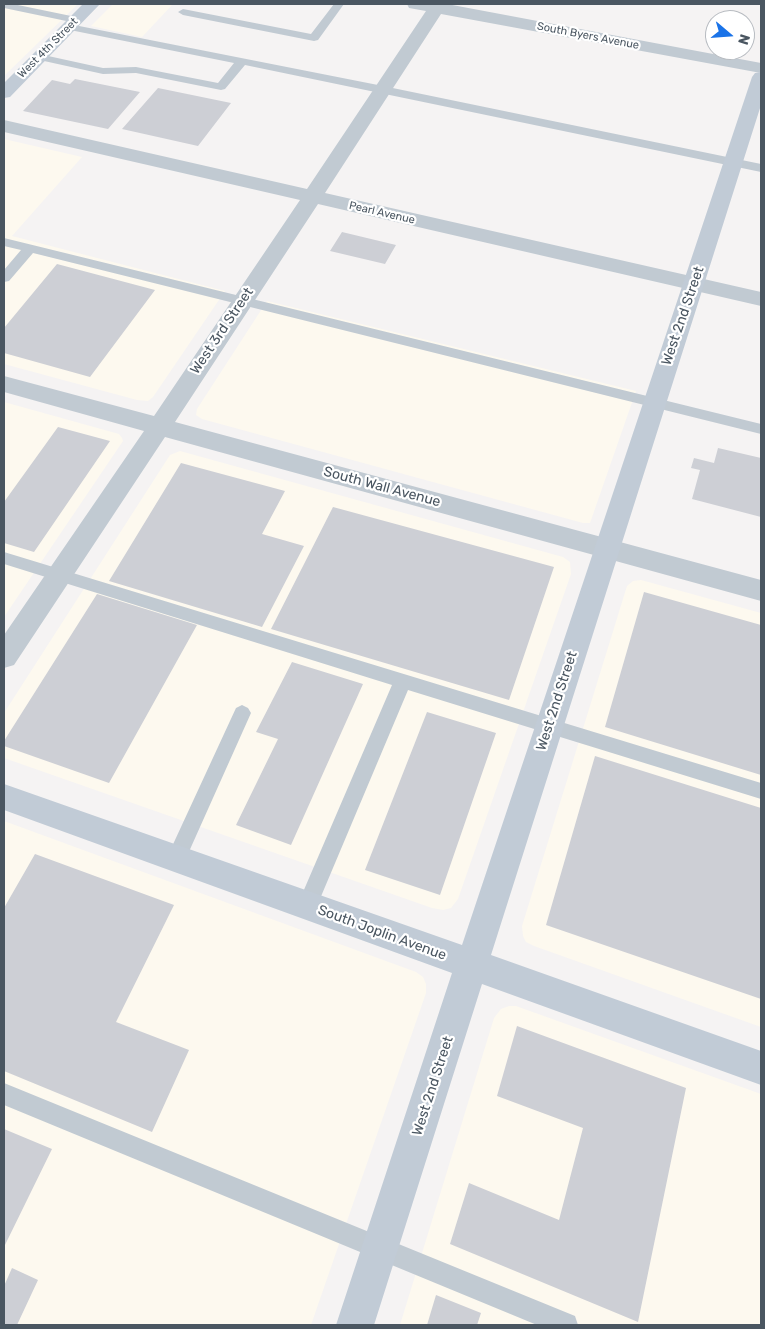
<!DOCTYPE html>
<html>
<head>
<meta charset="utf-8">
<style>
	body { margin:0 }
	#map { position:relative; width:765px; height:1329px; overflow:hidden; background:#f5f3f3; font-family:Rubik,sans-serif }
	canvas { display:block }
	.frame { position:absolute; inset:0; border:5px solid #4a5661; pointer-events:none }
	.north { position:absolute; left:705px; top:10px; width:50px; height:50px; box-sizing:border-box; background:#fff; border:1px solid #b7bbc0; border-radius:50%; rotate:108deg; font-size:14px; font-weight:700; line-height:20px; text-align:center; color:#4a5661 }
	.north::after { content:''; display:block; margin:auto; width:18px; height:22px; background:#1a73e8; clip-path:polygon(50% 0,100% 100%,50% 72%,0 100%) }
</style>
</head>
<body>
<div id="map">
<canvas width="765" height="1329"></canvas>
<div class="frame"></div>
<div class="north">N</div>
</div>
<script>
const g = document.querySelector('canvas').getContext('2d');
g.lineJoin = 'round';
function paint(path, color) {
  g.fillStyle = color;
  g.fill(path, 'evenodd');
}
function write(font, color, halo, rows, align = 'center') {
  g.font = font + ' Rubik,sans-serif';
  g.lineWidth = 4.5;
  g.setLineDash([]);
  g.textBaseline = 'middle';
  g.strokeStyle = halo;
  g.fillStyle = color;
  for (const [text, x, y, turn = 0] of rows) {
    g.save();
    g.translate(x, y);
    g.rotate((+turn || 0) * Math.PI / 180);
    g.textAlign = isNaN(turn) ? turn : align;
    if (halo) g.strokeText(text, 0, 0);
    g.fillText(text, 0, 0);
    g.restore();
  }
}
const commercial = new Path2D(`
	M4,4H78L4,76Z
	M113,4H173L142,37L91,26Z
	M4,139L82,157L12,236L225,291L153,397L148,401L137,400L4,364Z
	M267,301L636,391L590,523H583L202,419L196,415L197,409Z
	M4,402L119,434L122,438L123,441L4,617Z
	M180,451L563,557L570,562L571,574L458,899L451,908L443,910L432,908L4,758V713L170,455Z
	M641,580L761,613V1027L534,946L526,942L523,936L522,926L627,586L633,581Z
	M4,821L416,972L423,977L426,984V993L311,1325H4Z
	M509,1006H516L761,1094V1325H400L494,1018L501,1009Z`);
const building = new Path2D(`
	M75,79L140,92L108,129L23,111L52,80L70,84Z
	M158,88L231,103L198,146L122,129Z
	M342,232L396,245L385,264L330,251Z
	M57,264L155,290L90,377L4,353V328Z
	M58,427L110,441L34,552L4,543V502Z
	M718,448L761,458V517L692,499L700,470L691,468L694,458L714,463Z
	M181,463L285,491L262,534L304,546L262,627L109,581Z
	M333,507L554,567L509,700L271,629Z
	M644,592L761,625V775L605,727Z
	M97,594L197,625L109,783L4,746V741Z
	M292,662L363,684L291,845L236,825L278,739L256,732Z
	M427,712L496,733L440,895L365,870Z
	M595,756L761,808V999L546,925Z
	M35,854L174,905L116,1022L189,1050L152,1132L4,1071V908Z
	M517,1026L686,1088L638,1322L450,1244L469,1183L559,1220L583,1128L497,1096Z
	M4,1129L52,1149L4,1247Z
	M12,1268L38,1280L17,1325H4V1286Z
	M436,1295L481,1313L477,1325H427Z`);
const lane = new Path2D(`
	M4,4H13L76,17L81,20L76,23L4,8Z
	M334,4H344L318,40L314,41L183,15L178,12L183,9L311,34Z
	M69,24L383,86L761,164V172L245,65L225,89L221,90L136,73L103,74L35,59L33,57L39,54L103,68L136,67L218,83L234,63L65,29L64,27L65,25Z
	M4,238L761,424V434L33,253L9,281L4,282V270L21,250L4,246Z
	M4,552L761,783V799L408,690L314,913L307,916L300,913L297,906L392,685L4,564Z
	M242,705L248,708L251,713L183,865L176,868L169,865L166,859L169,853L236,708Z
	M4,1083L575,1316L578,1325H537L4,1105Z`);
const street = new Path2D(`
	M407,4H447L761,63V73L441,14L325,193L761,292V306L318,204L175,422L761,580V601L165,437L14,665L4,668V635L144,431L4,392V376L154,416L300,200L4,132V120L307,189L426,11L409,8Z`);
const secondary = new Path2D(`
	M83,4H100L10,97L4,98V83Z
	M761,72V105L491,955L761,1051V1085L482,984L374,1325H336L452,973L4,810V784L462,945L752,77L755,73Z`);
const farStreetnames = [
	["South Byers Avenue",588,36,11],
	["West 4th Street",48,48,-45],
	["Pearl Avenue",382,213,13]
];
const streetNames = [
	["West 2nd Street",683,316,-71],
	["West 3rd Street",222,331,-56],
	["South Wall Avenue",382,487,15],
	["West 2nd Street",557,701,-72],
	["South Joplin Avenue",382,933,20],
	["West 2nd Street",433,1086,-72]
];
paint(commercial, '#fdf9ef');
paint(building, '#cdcfd5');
paint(lane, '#c1cad2');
paint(street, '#c1cad2');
paint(secondary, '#c1cbd6');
write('11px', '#4a5661', '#fff', farStreetnames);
write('14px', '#4a5661', '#fff', streetNames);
</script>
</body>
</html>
